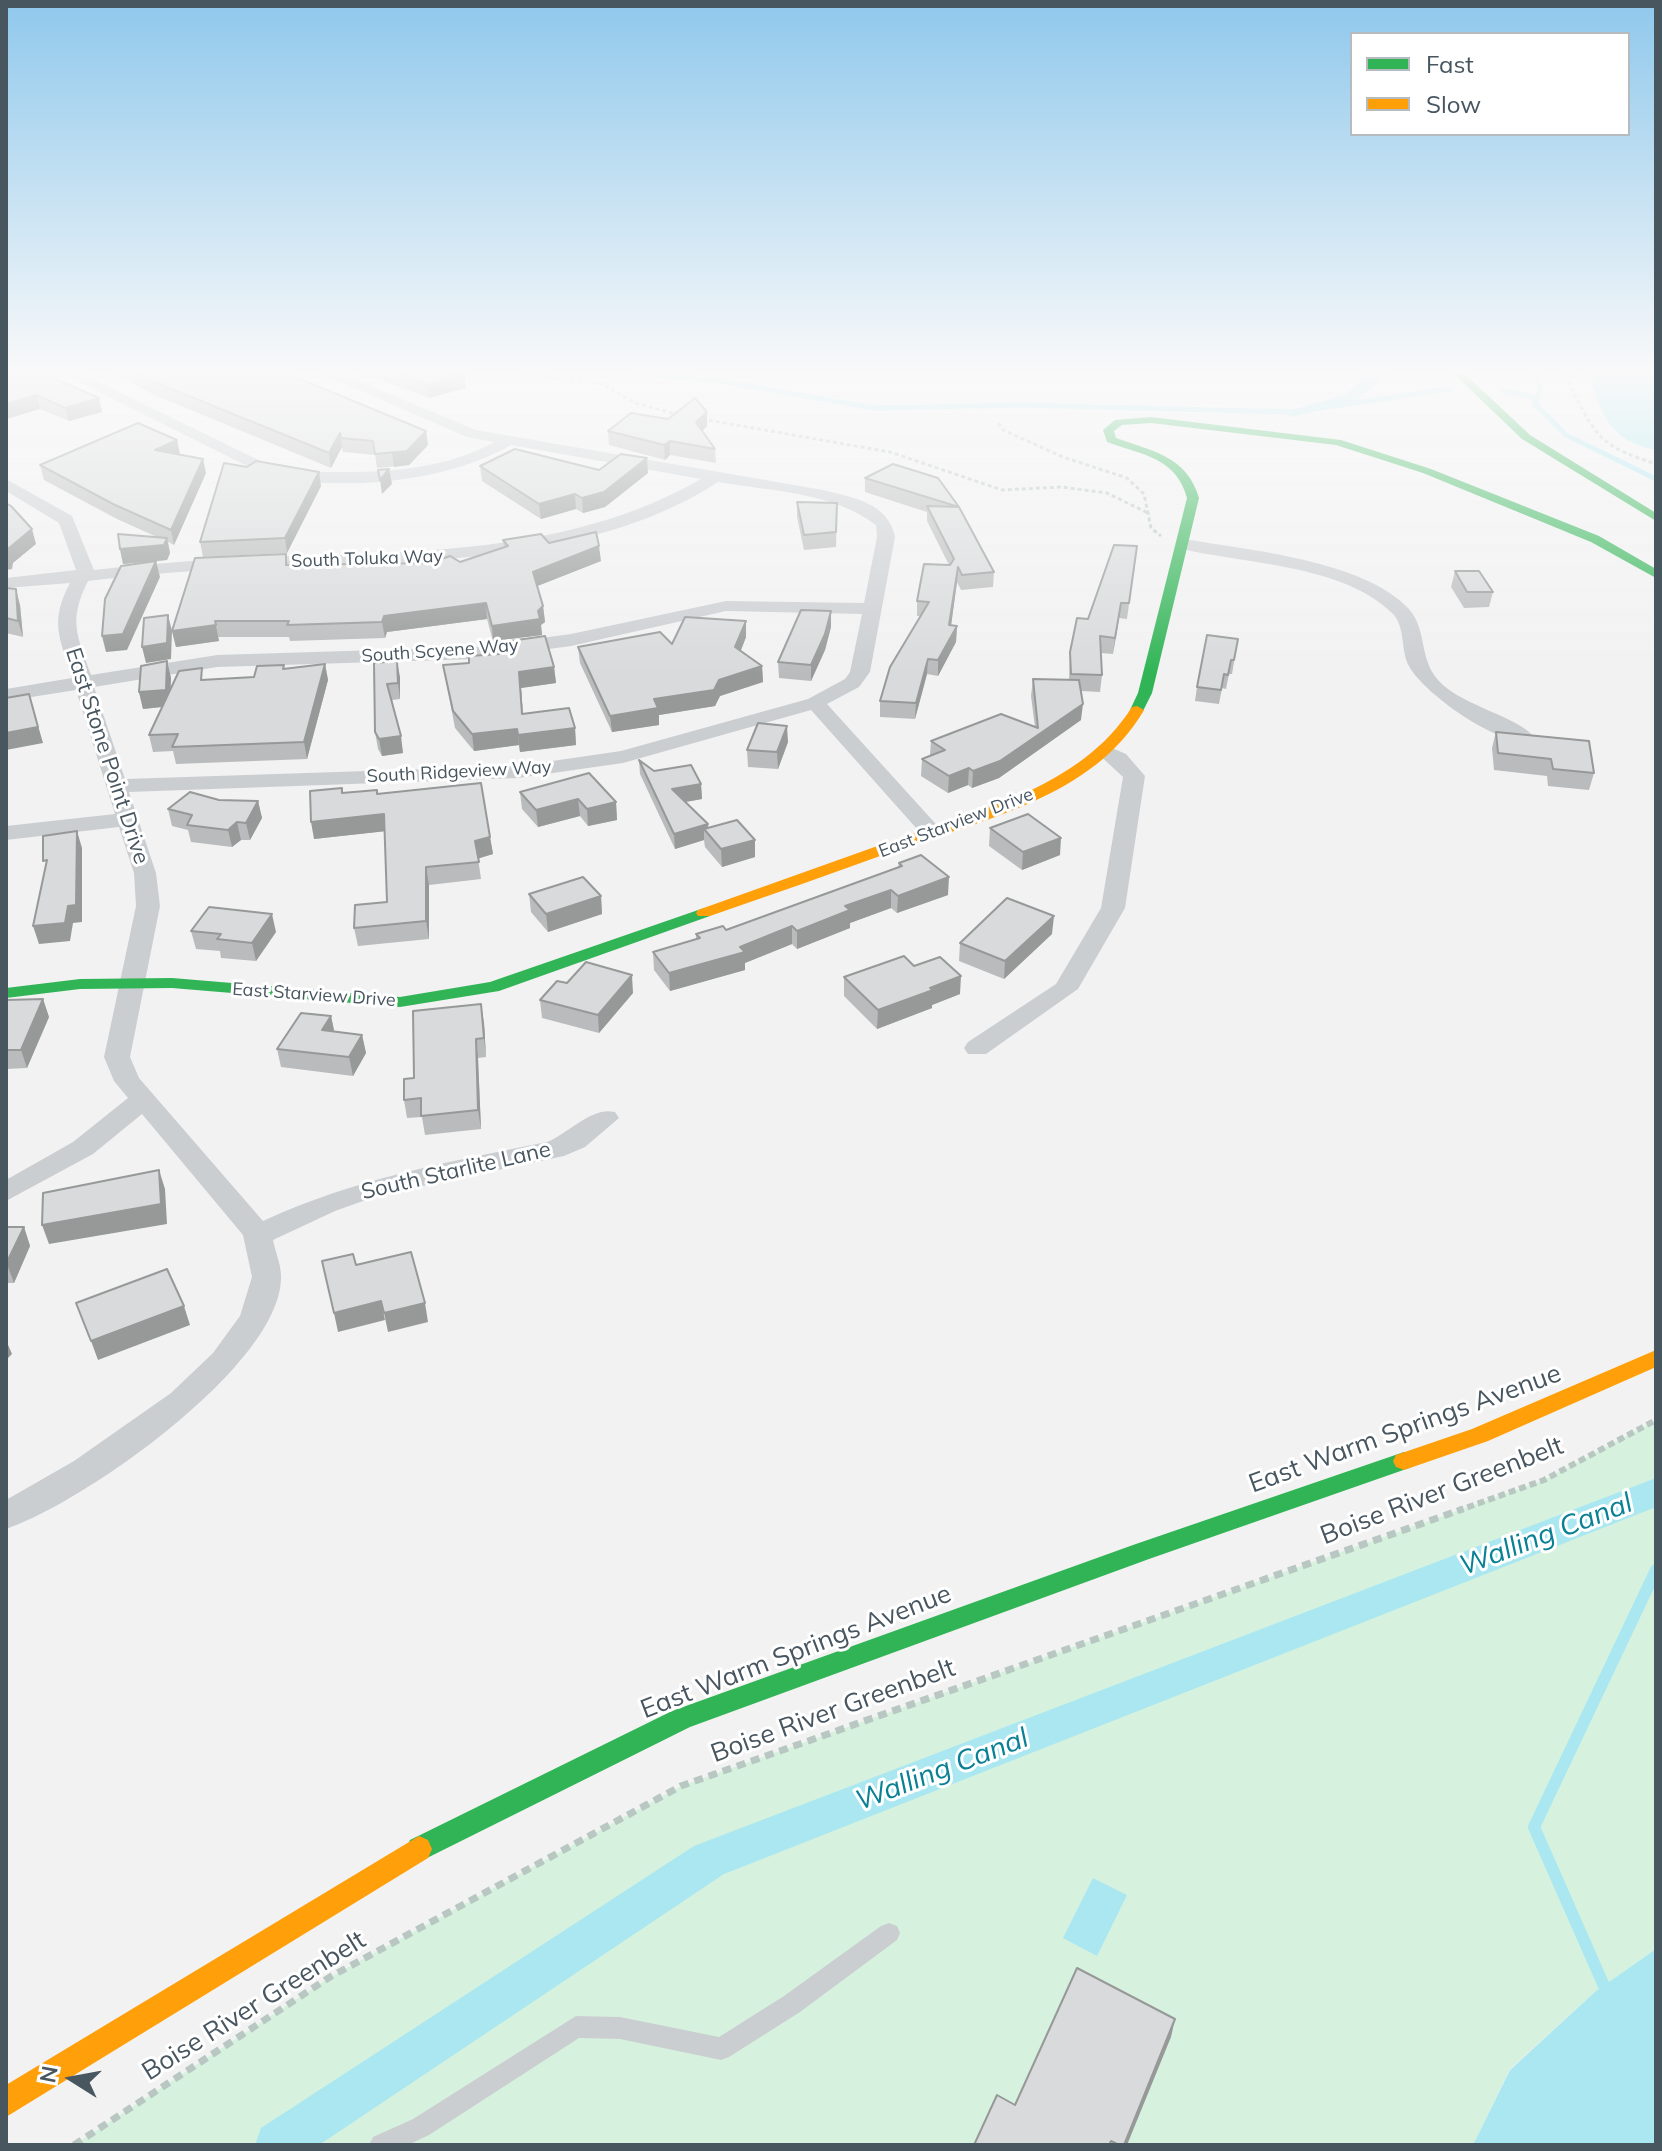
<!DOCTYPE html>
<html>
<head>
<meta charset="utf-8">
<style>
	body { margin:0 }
	#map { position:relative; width:1662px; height:2151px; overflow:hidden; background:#f2f2f2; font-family:Mulish,sans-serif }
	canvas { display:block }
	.frame { position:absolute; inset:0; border:8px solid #485660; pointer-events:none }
	.legend { position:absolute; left:1350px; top:32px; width:280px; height:104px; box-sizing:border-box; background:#fff; border:2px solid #b6bbbf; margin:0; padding:10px 14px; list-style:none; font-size:24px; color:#485660 }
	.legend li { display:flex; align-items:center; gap:16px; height:40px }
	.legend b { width:40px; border:2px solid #b6bbbf }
	.north { position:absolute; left:32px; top:2039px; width:80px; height:80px; -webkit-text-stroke:6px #fff; paint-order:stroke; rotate:281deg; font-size:22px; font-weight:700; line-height:32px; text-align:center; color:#485660 }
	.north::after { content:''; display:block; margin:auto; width:28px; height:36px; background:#485660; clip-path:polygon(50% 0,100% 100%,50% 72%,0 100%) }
</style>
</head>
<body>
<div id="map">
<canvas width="1662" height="2151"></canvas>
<div class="frame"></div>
<ul class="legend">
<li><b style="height:10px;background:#30b455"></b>Fast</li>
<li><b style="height:10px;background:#ff9f0a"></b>Slow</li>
</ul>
<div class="north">N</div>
</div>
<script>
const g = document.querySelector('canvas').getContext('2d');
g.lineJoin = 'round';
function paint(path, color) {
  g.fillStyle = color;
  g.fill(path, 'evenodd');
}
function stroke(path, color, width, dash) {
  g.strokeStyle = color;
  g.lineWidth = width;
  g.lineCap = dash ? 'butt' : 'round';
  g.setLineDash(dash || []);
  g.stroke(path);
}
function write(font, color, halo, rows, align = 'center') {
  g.font = font + ' Mulish,sans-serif';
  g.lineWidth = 6;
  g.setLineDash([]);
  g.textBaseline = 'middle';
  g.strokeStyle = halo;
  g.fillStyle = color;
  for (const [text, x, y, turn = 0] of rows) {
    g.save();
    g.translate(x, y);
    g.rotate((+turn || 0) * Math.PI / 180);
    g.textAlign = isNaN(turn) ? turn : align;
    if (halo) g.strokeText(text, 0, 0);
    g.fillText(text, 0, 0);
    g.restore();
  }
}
const green = new Path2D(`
	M1656,1420V1949L1596,1991L1510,2069L1473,2145H74L330,1977L681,1786L1544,1480Z`);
const water = new Path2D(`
	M1589,374H1656V450C1612,442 1600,415 1589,374Z
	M1093,1878L1127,1895L1097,1956L1063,1938Z
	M1656,1949V2145H1473L1510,2070L1596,1991Z`);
const streamFar1 = new Path2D(`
	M637,374L714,380L874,408L1020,405L1292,412L1450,389
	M1534,374L1541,388L1535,404L1566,435L1656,479
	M1503,391L1537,398`);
const stream = new Path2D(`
	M1608,1995L1534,1827L1656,1570`);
const canal = new Path2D(`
	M1369,374H1387L1357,401L1292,417L1284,412L1345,395Z
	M1656,1478V1507L724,1874L319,2145H255L261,2128L694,1846Z`);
const pathFar2 = new Path2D(`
	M522,374L602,384L635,403L680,415
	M1569,374C1568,386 1571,387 1576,397C1598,442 1608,448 1656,464
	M702,419L890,452L1002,490L1062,487L1107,493L1150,514
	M999,423L1001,429L1063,457L1127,478L1144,494L1151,528L1161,536`);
const pathFar1 = new Path2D(`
	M1457,1511L1544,1480L1656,1420`);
const path = new Path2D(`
	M74,2145L330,1977L681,1786L1463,1509`);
const lane = new Path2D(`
	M889,1923L897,1926L900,1933L897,1940L800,2012L729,2057L721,2060L620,2039L579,2038L429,2135L408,2145H369L373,2137L413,2119L576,2016L620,2017L719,2037L784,1996L881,1926Z`);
const street = new Path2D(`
	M63,374H82L275,468L289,471C356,473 434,476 494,442L467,437L322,374H342L476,430L823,490C852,497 889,503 895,537L870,672L859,687L827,704L944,833L933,840L925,838L811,710L623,763L518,778L129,792L156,873L160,906L130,1057L139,1078L263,1221C359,1177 445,1163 547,1142C569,1133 592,1106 615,1112L619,1118L585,1147L564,1156L380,1195L335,1211L273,1240C275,1251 281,1264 281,1276C283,1364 82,1504 6,1529V1500L74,1461L171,1393L213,1353L240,1316L252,1277L243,1235L142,1114L93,1154L6,1201V1180L73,1142L128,1098L114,1081L104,1057L136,906L134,873L119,827L6,840V826L115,814L76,690L6,701V689L72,678C60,638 49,622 70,583L6,588V578L76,570L59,523L6,491V479L72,516L94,570C150,564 206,559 263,557C410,552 569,555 701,479L511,445C446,483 336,493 263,474ZM718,482C770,491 833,492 876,525L877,537L864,603L726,601L571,634L475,647L217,655L91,675C77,635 68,621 88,581C141,575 193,570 246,568C395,562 589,567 718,482ZM726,611L862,614L850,672L845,679L808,699L621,751L518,766L125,779L94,687L217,667L475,659L571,646Z
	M1184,539C1247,550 1364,560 1409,609C1429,632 1417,662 1443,685C1466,706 1519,718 1533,736L1530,740C1500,748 1423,693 1409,666C1400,650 1406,628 1393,614C1344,564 1242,564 1178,548V540Z
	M1105,745L1126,754L1145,776L1125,908L1078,989L986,1054H968L964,1048L968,1042L1056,984L1101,908L1123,777L1095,751Z`);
const fast = new Path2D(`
	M1454,374H1465L1530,435L1656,513V521L1522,439Z
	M1151,417L1341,440L1431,469L1599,536L1656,569V578L1591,542L1423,473L1336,445L1151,423L1122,425L1114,431L1116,438C1152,451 1187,456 1199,498L1152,693L1142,713H1132L1130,710L1138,693L1187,498C1176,457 1142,455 1107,442L1103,430L1115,420Z
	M704,908L712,913L710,916L499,991L400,1007L172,988L80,989L6,998V988L80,979L172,978L400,997L490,982Z
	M1404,1452L1412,1455L1415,1461L1412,1467L1149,1559L690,1727L419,1862L410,1858L406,1849L410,1840L672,1711L1133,1545Z`);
const slow = new Path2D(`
	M1137,706L1144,710C1094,797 982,820 894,851C833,873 771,895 710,916H698L696,913L698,910L1026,793C1070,771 1105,749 1132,707Z
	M1656,1350V1367L1488,1441L1404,1470L1396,1467L1393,1461L1396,1455L1472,1429Z
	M419,1836L428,1840L432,1849L428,1858L6,2117V2085Z`);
const wall = new Path2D(`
	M6,374L99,398L102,412L69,421L40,409L6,419Z
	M118,374H288L426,431L428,445L409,465L377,468L375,455L343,452L342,447L331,468L150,393Z
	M364,374H464L466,388L429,398Z
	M707,426L702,431L715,449L716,463L670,455L665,460L609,445L608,431Z
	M178,454L206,473L174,545L168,542L170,553L167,560L123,564L120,549L157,537L117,519L44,480L40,465L180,454Z
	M480,466L599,470L648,473L605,507L583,513L576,509L541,519L482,481Z
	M865,478H938L959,508L994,572L993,587L961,590L957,582L951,625L957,626L956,642L938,676L927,674L915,719L880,717V701L920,616H917V601L949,565L927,521V512L865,492Z
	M321,486L287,553L203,557L200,542Z
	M797,502L837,503L836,547L804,550L797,517Z
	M503,540L549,543L601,561L537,586L543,606L545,622L541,625L542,635L493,641L487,619L387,632L385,638L290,641L289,637H218L219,641L176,647L172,631L286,554L288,565L460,562L504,547Z
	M1135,561L1127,619L1119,618L1113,654L1101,653L1102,675L1100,692L1081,691V720L999,778L972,788L968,785L948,793L921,776L922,759L930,755L931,741L1035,727L1031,696L1033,679L1069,680L1070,652L1088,619Z
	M1455,571L1493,592L1489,607L1464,608L1451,587Z
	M6,588L20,605L23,637L6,633Z
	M746,621V637L741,650L762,666L763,682L720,696L715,706L659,715V725L612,732L580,663L578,647L672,644Z
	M831,627L825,650L811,681L779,678L778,662Z
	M1238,639L1232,674H1229L1226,689L1222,688L1219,704L1195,701L1197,687Z
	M496,643L554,667L556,683L521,688L523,714L575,728L576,745L520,752L519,745L474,751L455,728L443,665L469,663L497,654Z
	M167,661L171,678L170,689L204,680L254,677L285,669L325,664L328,680L307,759L176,764L173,751L153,752L149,735L162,707L143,709L139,692Z
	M374,663L400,677V699L392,700L403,753L382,756L378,749L375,732Z
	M1496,732L1594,773L1589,790L1548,786L1547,776L1494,770L1492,748Z
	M788,742L778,769L748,767L747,750Z
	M639,760L654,771L701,784L702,799L686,802L708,824V828L755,840V857L722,867L705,847L704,840L675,849L640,774Z
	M520,792L616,802L617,820L588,826L580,816L538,827L522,809Z
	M343,793L377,794L490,837L493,854L478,858L481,879L429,885V939L358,946L354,928L387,902L385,831L314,839Z
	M219,800L258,801L262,818L250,840H241L232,847L191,842L188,830L172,826L168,809Z
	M990,828L1060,855L1022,870L989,846Z
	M899,863L948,895L897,913L891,908L850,923V928L797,949L792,944L745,963V970L670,991L654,970L653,952L696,939V934L726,930L898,867Z
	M529,894L601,896L602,914L548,932L531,912Z
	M191,931L276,932L256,961L221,958L220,951L196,949Z
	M1052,934L1004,979L959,961L960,943Z
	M914,966L960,994L932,1005V1008L877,1029L844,996V977Z
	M567,983L633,993L599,1033L542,1018L540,1000Z
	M43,999L49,1017L27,1068L6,1069V1000Z
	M331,1016L334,1031L362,1035L366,1053L353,1076L281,1067L277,1049Z
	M484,1023L486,1057L478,1058L481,1129L425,1135L422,1117L407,1118L404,1100L414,1078Z
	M6,1227H24L30,1246L14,1283H6Z`);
const shadedWall = new Path2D(`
	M464,374L466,388L429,398L427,385Z
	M37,395L40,409L6,419V404Z
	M99,398L102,412L69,421L65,408Z
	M707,412V426L697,436L696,422Z
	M426,431L428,445L409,465L394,467L392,453Z
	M340,433L342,447L331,468L329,453Z
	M177,440L180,454L158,464L155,450Z
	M670,441V455L665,460L664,445Z
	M647,458L648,473L605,507L583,513L582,498Z
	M203,459L206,473L174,545L171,530Z
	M389,469L392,484L382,494L380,480Z
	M319,472L321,486L287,553L285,538Z
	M575,494L576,509L541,519L539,504Z
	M32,529L36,544L13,563L12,569L6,570V554L9,548Z
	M167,538L170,553L167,560L123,564L120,549Z
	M599,546L601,561L535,587L533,572Z
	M156,561L160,577L127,650L106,652L102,636Z
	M958,567L957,582L949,641V625Z
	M16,589L20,605L23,637L18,621Z
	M486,603L487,619L387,632L385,638L382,622L384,616Z
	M1121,603L1119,618L1113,654L1115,638Z
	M543,606L545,622L541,625L542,635L493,641L492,626L538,611Z
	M831,611V627L825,650L811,681V665Z
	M168,615L172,631L171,659L146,663L142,647Z
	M215,621L219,641L176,647L172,631Z
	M746,621V637L736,663L735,647Z
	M957,626L956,642L938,676V660Z
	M928,659L927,674L915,719L916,703Z
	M167,661L171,678L170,706L143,709L139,692Z
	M397,661L400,677V699L398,683Z
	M325,664L328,680L307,759L304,742Z
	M762,666L763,682L720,696L715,706L659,715V725L612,732L610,716L654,699Z
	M554,667L556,683L521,688L524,730L519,672Z
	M29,694L43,743L6,750V733Z
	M1083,704L1081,720L999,778L972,788L973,771Z
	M787,726L788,742L778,769L777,752Z
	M575,728L576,745L520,752L518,735Z
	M517,729L519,745L474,751L472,734Z
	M401,736L403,753L382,756L379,739Z
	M969,768L968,785L948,793L949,776Z
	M701,784L702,799L673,804L672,789Z
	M578,799L580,816L538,827L536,810Z
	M258,801L262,818L250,840L246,823Z
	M616,802L617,820L588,826L587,809Z
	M384,814L387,831L314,839L311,822Z
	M237,822L241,840L232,847L228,830Z
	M708,824L709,835L704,829V840L675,849L674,834Z
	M77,831L82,848V922L73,923L70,941L39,944L33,926Z
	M490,837L493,854L477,859L475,841Z
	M1061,838L1060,855L1022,870L1023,852Z
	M755,840V857L722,867L721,849Z
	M426,867L429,885V939L426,921Z
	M949,877L948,895L897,913L898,896Z
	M891,890V908L850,923V928L797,949V931L845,906Z
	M601,896L602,914L548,932L546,914Z
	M272,914L276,932L256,961L252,943Z
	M1054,916L1052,934L1004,979L1005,961Z
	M792,926V944L745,963V970L670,991L669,973Z
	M632,975L633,993L599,1033L598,1015Z
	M961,976L960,994L932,1005V1008L877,1029L878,1010L930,988Z
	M43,999L49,1017L27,1068L21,1050Z
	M481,1004L484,1023L486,1057L484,1038Z
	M331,1016L335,1035L322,1030Z
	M362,1035L366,1053L353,1076L349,1057Z
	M476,1039L478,1058L481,1129L478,1110Z
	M159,1170L165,1189L167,1224L49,1244L42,1225Z
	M24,1227L30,1246L14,1283L7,1264Z
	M381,1301L385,1320L338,1332L334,1313Z
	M425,1303L428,1322L388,1332L384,1313Z
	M184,1306L190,1325L98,1360L91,1341Z
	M6,1340L12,1354L6,1360Z
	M1175,2019L1171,2037L1127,2145H1124Z`);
const building = new Path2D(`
	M6,374H44L99,398L65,408L37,395L6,404Z
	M139,374H288L426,431L407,451L375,454L373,441L341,438L340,433L329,453L147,379Z
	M399,374H464L427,385Z
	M695,398L707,412L696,422L715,449L670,441L664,445L608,431L631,413L668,419Z
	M138,423L177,440L155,450L203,459L171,530L113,504L40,465Z
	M515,449L599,470L621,454L647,458L604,492L582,498L575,494L539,504L480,466Z
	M256,461L319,472L285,538L200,542L224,463L247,467Z
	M893,464L938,478L959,507L865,478Z
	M389,469L380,480L378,470Z
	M797,502L837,503L836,532L804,535Z
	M6,503L11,506L32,529L9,548L8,554H6Z
	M927,506L959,507L994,572L962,575L958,567L949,625L957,626L938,660L928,659L916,703L880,701L890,667L929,602L917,601L924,564L950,565L954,559Z
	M596,532L599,546L533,572L543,606L538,611L540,619L492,626L486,603L384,616L382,622L287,625L289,621H215L216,625L172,631L195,558L286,554V565L430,563L450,556L460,562L508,546L503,540L541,534L549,543Z
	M118,534L167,538L164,545L120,549Z
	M1114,545L1137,546L1129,603H1121L1115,638L1100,636L1102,675L1071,674L1070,652L1077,618L1088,619Z
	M156,561L123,634L102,636L105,599L121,566Z
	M1455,571H1479L1493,592H1467Z
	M6,588L16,589L18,621L6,618Z
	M801,610L831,611L825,634L811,665L778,662Z
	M168,615L167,643L142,647L144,618Z
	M685,617L746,621L735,647L762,666L719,680L714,690L654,699L658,708L610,716L578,647L660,632L672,644Z
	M1207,635L1238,639L1234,660H1231L1228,675L1224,674L1221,690L1197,687Z
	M545,636L554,667L519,672L522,714L569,708L575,728L518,735L517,729L472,734L453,711L443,665L469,663V656L499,654L496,643Z
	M167,661L166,690L139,692L141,666Z
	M397,661L398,683L387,684L401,736L379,739L375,732L374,663Z
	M325,664L304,742L172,747L178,734L149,735L179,671L202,668L201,680L254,677L257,666L284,665L283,669Z
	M1033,679L1079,680L1083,704L1000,761L973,771L969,768L949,776L922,759L945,750L931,741L1001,714L1038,728Z
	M29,694L38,727L6,733V698Z
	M758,723L787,726L777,752L747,750Z
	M1496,732L1589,741L1594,773L1553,769L1551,759L1498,753Z
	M639,760L654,771L691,765L701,784L672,789L708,824L674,834Z
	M589,773L616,802L587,809L578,799L536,810L520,792Z
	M481,783L490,837L475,841L479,862L426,867V921L354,928L355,905L387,902L384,814L311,822L310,791L342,788V793L377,790V794Z
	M190,792L219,800L258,801L246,823L237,822L228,830L187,825L192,815L168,809Z
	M1028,814L1061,838L1023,852L990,828Z
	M737,820L755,840L721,849L704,829Z
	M77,831L76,905L68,906L65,923L33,926L47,860L43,861V836Z
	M921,855L949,877L898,896L891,890L845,906L850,910L797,931L792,926L740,947L745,952L669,973L653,952L700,938L696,934L723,926L726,930L902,866L899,863Z
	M583,877L601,896L546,914L529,894Z
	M1007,898L1054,916L1005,961L960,943Z
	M209,907L272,914L252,943L217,939L221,934L191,931Z
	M904,956L914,966L940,957L961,976L930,988L933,990L878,1010L844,977Z
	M586,962L632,975L598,1015L540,1000L557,981L567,983Z
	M43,999L21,1050H6V1000Z
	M481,1004L484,1038L476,1039L478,1110L421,1116V1098L404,1100V1079L414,1078L413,1011Z
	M301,1013L331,1016L322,1030L362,1035L349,1057L277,1049Z
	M159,1170L161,1204L42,1225L43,1193Z
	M6,1227H24L6,1264Z
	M411,1252L425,1303L384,1313L381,1301L334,1313L322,1261L353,1254L356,1265Z
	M167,1269L184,1306L91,1341L76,1303Z
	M1077,1968L1175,2019L1124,2145H1119L1111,2141L1109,2145H974L997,2095L1015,2105Z`);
const farStreetnames = [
	["South Toluka Way",367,559,-2],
	["South Scyene Way",440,651,-4],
	["South Ridgeview Way",459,772,-3],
	["East Starview Drive",956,823,-21],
	["East Starview Drive",314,995,4]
];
const streetNames = [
	["East Stone Point Drive",107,756,72],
	["South Starlite Lane",456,1171,-13]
];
const nearStreetnames = [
	["East Warm Springs Avenue",1405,1429,-20],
	["Boise River Greenbelt",1442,1491,-21],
	["East Warm Springs Avenue",796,1652,-21],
	["Boise River Greenbelt",833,1711,-20],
	["Boise River Greenbelt",254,2006,-32]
];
const nearWaternames = [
	["Walling Canal",1546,1535,-21],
	["Walling Canal",942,1770,-21]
];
paint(green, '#d6f2df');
paint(water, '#aae7f1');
stroke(streamFar1, '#aae7f1', 5);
stroke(stream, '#aae7f1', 12);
paint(canal, '#aae7f1');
stroke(pathFar2, '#b9c7c2', 3, [4, 3]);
stroke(pathFar1, '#b9c7c2', 6, [7, 4]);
stroke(path, '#b9c7c2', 7, [9, 6]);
paint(lane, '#cbced1');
paint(street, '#cbced1');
paint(fast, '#30b455');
paint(slow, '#ff9f0a');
paint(wall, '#babbbc');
paint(shadedWall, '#979999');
paint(building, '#d8dadb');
stroke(building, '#979999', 2);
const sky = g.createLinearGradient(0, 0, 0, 675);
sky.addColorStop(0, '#8fc8ec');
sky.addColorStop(0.55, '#f9f9f9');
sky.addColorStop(1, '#f9f9f900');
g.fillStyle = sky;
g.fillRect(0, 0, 1662, 675);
write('18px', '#485660', '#fff', farStreetnames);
write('22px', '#485660', '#fff', streetNames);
write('26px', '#485660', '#fff', nearStreetnames);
write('italic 28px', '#098093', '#fff', nearWaternames);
</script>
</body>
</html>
